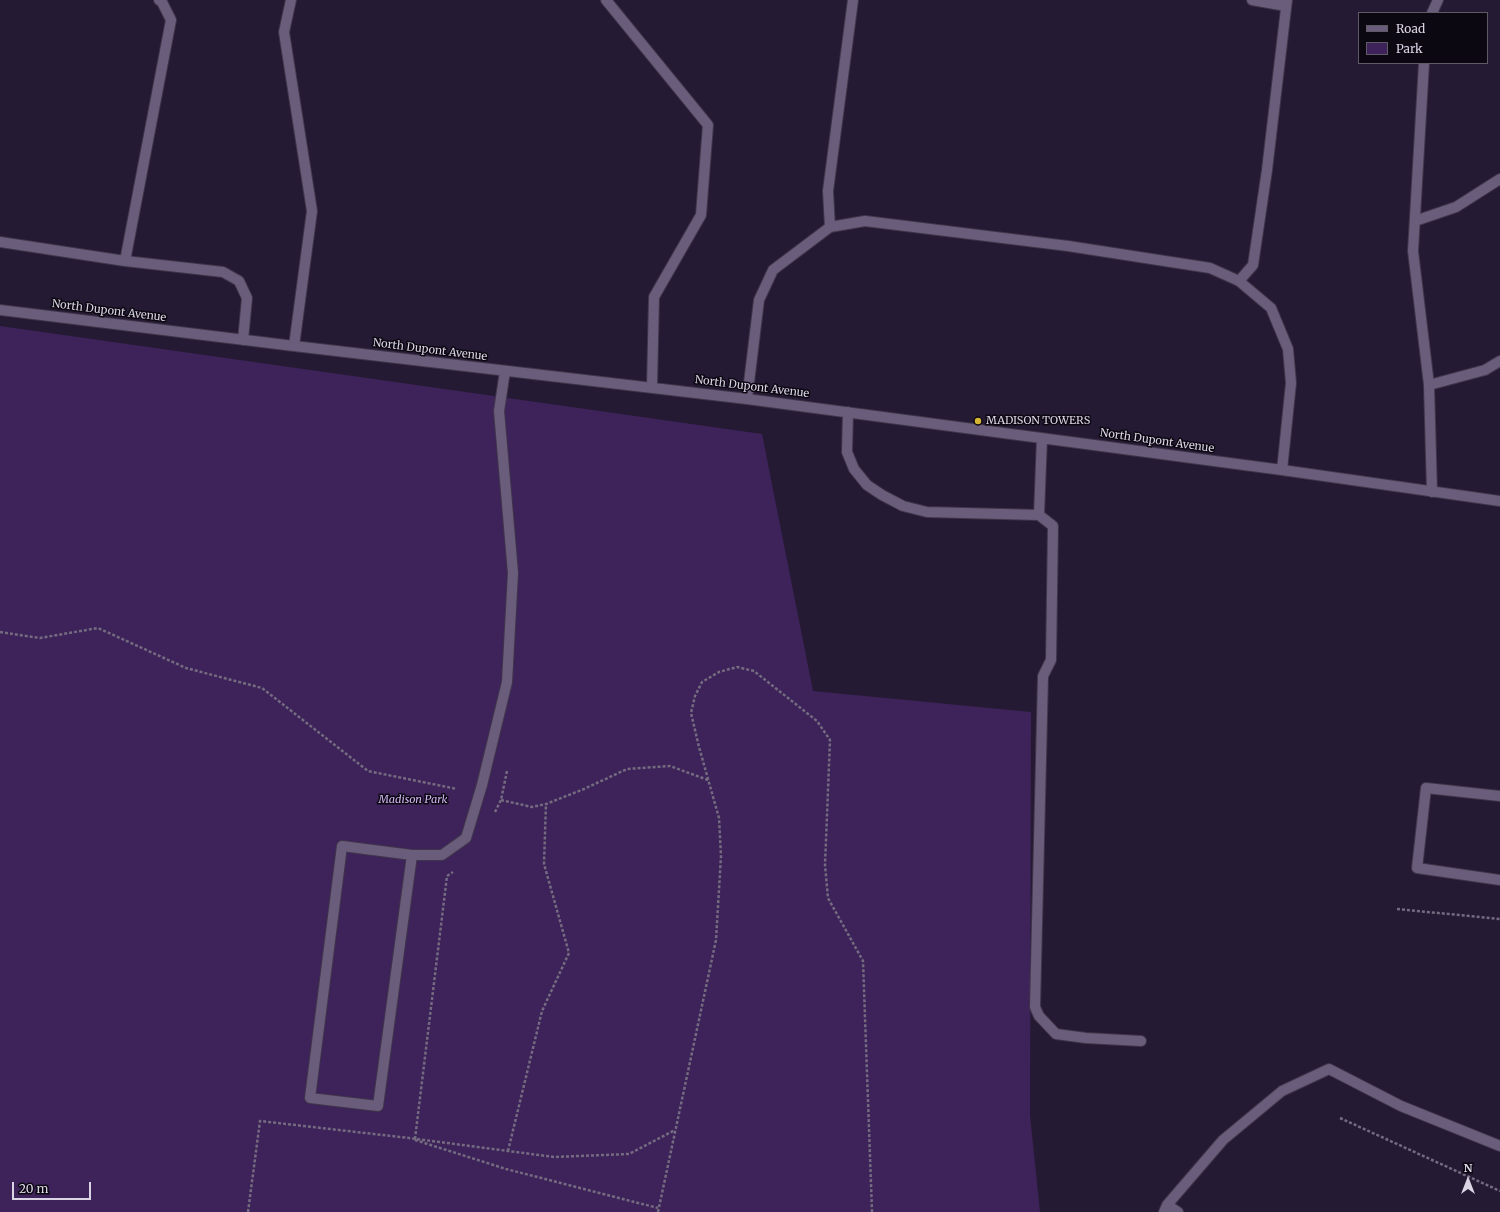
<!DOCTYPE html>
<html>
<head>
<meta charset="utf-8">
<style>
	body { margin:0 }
	#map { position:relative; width:1500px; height:1212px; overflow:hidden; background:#251a33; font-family:Merriweather,serif }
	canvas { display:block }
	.legend { position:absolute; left:1358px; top:12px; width:130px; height:52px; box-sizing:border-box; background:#0c0812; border:1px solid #5f5a66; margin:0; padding:5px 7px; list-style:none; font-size:12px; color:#dbd4e5 }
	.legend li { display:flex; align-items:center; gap:8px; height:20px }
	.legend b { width:20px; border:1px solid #5f5a66 }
	.north { position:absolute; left:1448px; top:1160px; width:40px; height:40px; -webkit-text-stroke:3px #0c0812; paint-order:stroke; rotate:0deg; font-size:11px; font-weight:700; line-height:16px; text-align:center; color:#dbd4e5 }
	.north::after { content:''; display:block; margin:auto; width:14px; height:18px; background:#dbd4e5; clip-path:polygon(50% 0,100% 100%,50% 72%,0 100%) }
	.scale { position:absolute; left:12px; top:1182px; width:79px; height:18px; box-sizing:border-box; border:2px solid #dbd4e5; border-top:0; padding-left:5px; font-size:12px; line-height:14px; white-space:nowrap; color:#dbd4e5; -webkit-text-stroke:3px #0c0812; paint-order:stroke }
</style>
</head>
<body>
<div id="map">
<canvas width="1500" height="1212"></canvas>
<ul class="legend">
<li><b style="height:5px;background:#6a5d7b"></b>Road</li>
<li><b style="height:11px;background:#3d2359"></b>Park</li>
</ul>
<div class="north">N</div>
<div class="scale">20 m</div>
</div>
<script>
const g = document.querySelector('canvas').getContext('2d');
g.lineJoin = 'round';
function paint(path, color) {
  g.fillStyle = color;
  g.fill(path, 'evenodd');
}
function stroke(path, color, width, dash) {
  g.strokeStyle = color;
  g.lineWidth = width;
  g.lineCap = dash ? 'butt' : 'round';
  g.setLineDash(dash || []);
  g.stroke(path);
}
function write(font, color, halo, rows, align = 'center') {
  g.font = font + ' Merriweather,serif';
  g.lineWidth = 3;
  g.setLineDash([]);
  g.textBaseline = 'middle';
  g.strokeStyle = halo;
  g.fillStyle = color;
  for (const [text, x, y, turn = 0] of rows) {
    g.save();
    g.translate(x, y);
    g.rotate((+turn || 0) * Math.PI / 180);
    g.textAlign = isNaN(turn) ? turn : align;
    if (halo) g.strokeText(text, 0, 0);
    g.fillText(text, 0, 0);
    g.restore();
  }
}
const green = new Path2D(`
	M0,326L762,434L813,691L1031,712L1030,1115L1040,1212H0Z`);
const path = new Path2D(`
	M0,632L40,638L98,628L186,668L262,688L368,771L457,789
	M501,800L532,807L546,804L584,789L627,769L670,766L708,780
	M495,812L501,800L507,771
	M1397,909L1500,919
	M1340,1118L1500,1191
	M415,1139L447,876L453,872
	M415,1140L506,1169L658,1208
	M508,1151L542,1011L569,953L544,864L546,804
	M248,1212L260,1121L409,1138L554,1157L629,1154L675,1130
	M658,1212L716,940L721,856L719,818L699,747L691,713L695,696L702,682L719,672L737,667L754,671L817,721L830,740L825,865L828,898L863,961L872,1212`);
const minor = new Path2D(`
	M159,0L162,2L171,20L125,261L223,272L239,281L247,298L243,340
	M291,0L284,32L312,211L294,346
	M606,0L708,125L701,215L654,297L652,387
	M1252,0L1286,6
	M1432,13L1438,0
	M1424,63L1413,251L1429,385L1432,492
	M1415,221L1456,207L1500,179
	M830,227L828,191L853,0
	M0,242L125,261
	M1239,281L1253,265L1267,170L1287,0
	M0,310L294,346L747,399L1282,470L1500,501
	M1429,385L1485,370L1500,361
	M747,399L759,300L773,270L830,227L865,221L1068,246L1210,268L1239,281L1271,308L1288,349L1291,383L1282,470
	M848,412L847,452L854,469L867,485L882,495L903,506L927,512L1039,515L1053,526L1051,660L1043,676L1035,1007L1039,1016L1056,1034L1086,1038L1141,1041
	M1039,515L1042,438
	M1500,796L1426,788L1417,868L1500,880
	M412,855L342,846L310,1098L378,1106L412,855H442L466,838L482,785L507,682L513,573L499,411L505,371
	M1167,1205L1178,1212
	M1164,1212L1167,1205L1223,1140L1282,1091L1329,1069L1401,1106L1500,1146`);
const markers = [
	[978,421,4,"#d5b534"]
];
const streetNames = [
	["North Dupont Avenue",109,311,7],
	["North Dupont Avenue",430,350,7],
	["North Dupont Avenue",752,387,7],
	["North Dupont Avenue",1157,441,8]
];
const poiNames = [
	["MADISON TOWERS",986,421]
];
const parkNames = [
	["Madison Park",413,800]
];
paint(green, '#3d2359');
stroke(minor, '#40364b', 12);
stroke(path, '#746b81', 2.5, [3, 2]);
stroke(minor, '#6a5d7b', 10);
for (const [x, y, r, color] of markers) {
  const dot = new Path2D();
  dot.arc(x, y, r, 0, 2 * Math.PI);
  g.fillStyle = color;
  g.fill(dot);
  stroke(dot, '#0c0812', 1.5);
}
write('11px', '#dbd4e5', '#0c0812', streetNames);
write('11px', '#dbd4e5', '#0c0812', poiNames, 'left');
write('italic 11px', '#d1b7f3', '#0c0812', parkNames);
</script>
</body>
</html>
